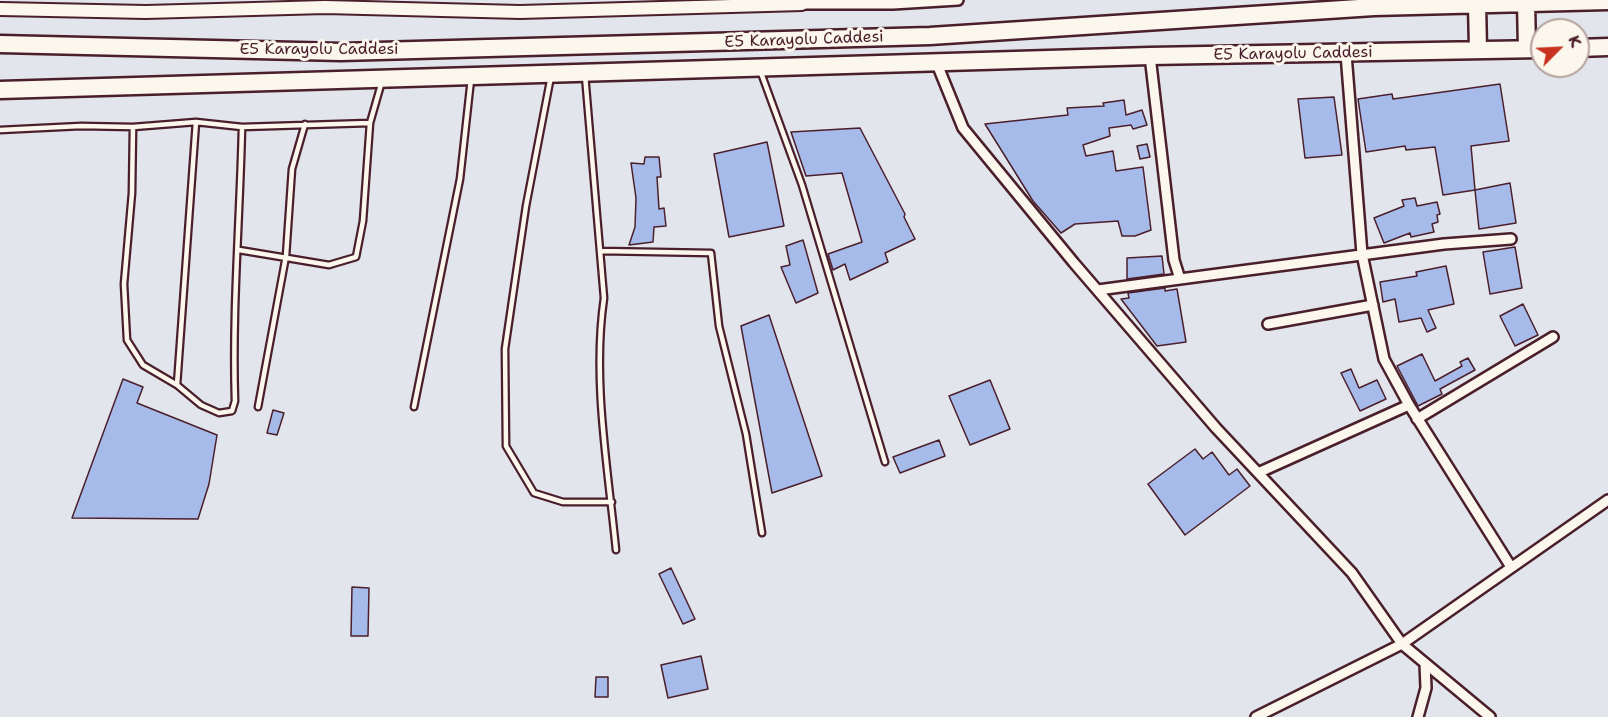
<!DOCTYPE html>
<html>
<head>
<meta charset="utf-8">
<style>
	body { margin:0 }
	#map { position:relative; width:1608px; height:717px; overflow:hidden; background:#e2e5eb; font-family:"Shantell Sans",sans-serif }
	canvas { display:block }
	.north { position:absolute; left:1530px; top:18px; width:60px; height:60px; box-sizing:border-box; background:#fbf7ec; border:2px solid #b4a19f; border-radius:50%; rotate:66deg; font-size:16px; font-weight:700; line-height:24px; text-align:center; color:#4a1f2b }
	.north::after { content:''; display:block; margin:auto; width:21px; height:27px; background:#c8321e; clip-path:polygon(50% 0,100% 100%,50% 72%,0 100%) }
</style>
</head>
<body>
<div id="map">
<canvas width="1608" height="717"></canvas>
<div class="north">K</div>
</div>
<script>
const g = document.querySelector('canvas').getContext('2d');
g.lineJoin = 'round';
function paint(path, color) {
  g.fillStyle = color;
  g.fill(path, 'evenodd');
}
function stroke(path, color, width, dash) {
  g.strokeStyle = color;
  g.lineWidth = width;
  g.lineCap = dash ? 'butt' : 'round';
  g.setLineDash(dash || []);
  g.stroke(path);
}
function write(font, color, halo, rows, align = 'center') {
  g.font = font + ' "Shantell Sans",sans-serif';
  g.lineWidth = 6;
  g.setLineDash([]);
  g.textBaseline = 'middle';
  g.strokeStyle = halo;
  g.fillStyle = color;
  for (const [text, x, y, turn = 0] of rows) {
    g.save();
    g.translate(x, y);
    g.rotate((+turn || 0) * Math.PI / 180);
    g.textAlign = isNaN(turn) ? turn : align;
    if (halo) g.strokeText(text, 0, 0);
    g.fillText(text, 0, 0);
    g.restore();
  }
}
const building = new Path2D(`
	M1500,84L1509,141L1471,146L1475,190L1443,195L1435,147L1406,150L1405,146L1366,152L1358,99L1392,94L1393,99Z
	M1334,97L1342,155L1305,158L1298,99Z
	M1124,100L1126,115L1142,110L1147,125L1133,129L1131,125L1109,128L1110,136L1083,145L1086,156L1113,151L1116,171L1143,167L1151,230L1135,236H1122L1118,221L1075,224L1061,233L1033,201L985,124L1068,115L1067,108L1104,106L1103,103Z
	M860,128L905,214L904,217L915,239L885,253L888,262L850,280L845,264L833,270L828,254L862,242L842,173L806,176L791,132Z
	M767,142L784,226L729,237L714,154Z
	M1147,144L1150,157L1140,159L1137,146Z
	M645,157H659L661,177H657L659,209L664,208L666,226L654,227L653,242L629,245L635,227L636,198L631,163L644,164Z
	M1510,183L1516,223L1479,229L1475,190Z
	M1415,198L1417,206L1437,202L1440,214L1437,215L1438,222L1432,224L1434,232L1411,237L1410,233L1384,243L1374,218L1404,206L1402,200Z
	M803,240L818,293L796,303L781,267L790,265L786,246Z
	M1515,247L1522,288L1490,294L1483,252Z
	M1162,256L1164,274L1127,279V258Z
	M1446,266L1454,304L1428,310L1436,328L1427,332L1421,318L1399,322L1395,299L1383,302L1380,282L1417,276L1416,272Z
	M1165,288V291L1177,289L1186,342L1157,346L1121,299L1129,298L1128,293Z
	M1523,304L1538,335L1515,346L1500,316Z
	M769,315L822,476L772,493L741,326Z
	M1422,354L1435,381L1462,366L1460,362L1468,358L1475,370L1440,389L1442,394L1418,406L1397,366Z
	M1351,369L1359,388L1377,380L1386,399L1360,411L1341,373Z
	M123,379L143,387L137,403L217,435L209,484L198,519L72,518Z
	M990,380L1010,429L970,445L949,396Z
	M273,410L284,413L277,435L267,433Z
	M939,440L945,456L900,473L893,457Z
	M1195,449L1203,459L1212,452L1229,475L1237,469L1250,486L1185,535L1148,484Z
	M671,568L695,619L683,624L659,574Z
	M352,587L369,588L368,636H351Z
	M701,656L708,689L668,698L661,665Z
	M596,677H608V697H595Z`);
const service = new Path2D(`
	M760,70L802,185L885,462
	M585,75L604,298C592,380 608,468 616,550
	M551,76L526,206L505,349L506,446L534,493L563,502H612
	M133,127L132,193L124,284L127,340L143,365L177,385L201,405L219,413L232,411L235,401C232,310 240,218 242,127
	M0,130L81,126L133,127L196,122L242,127L370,123L382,81
	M239,250L329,265L356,257L363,221L370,123
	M600,251L711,253L719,326L746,434L762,533
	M177,385L196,122
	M258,407L286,256L292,169L305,124
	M414,407L460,179L471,79`);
const minor = new Path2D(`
	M800,0L802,4H893L958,0
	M1346,54L1362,254L1384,359L1409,405L1511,567
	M1150,56L1174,260L1180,279L1444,244L1511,239
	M937,64L963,128L1074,263L1216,428L1352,573L1402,644L1490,717
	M1098,290L1180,279
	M1268,324L1373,305
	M1417,419L1553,337
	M1260,472L1409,405
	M1256,717L1402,644L1608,500
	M1418,717L1426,688L1425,663`);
const tertiary = new Path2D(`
	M0,9L146,12L325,7L520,12L802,4`);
const trunk = new Path2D(`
	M1526,2L1527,49
	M1477,3L1478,50
	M0,44L341,52L930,36L1374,7L1608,1
	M1578,48L1608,47
	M0,90L1150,56L1542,49`);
const streetNames = [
	["E5 Karayolu Caddesi",804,40,-2],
	["E5 Karayolu Caddesi",319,50],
	["E5 Karayolu Caddesi",1293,54,-1]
];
paint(building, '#a7bbea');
stroke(building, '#4a1f2b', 1.5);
stroke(service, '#4a1f2b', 9);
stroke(minor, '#4a1f2b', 14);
stroke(tertiary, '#4a1f2b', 16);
stroke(trunk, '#4a1f2b', 21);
stroke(service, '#fbf7ec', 4.5);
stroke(minor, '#fbf7ec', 9);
stroke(tertiary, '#fbf7ec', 12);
stroke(trunk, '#fbf7ec', 16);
write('16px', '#4a1f2b', '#fbf7ec', streetNames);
</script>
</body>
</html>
